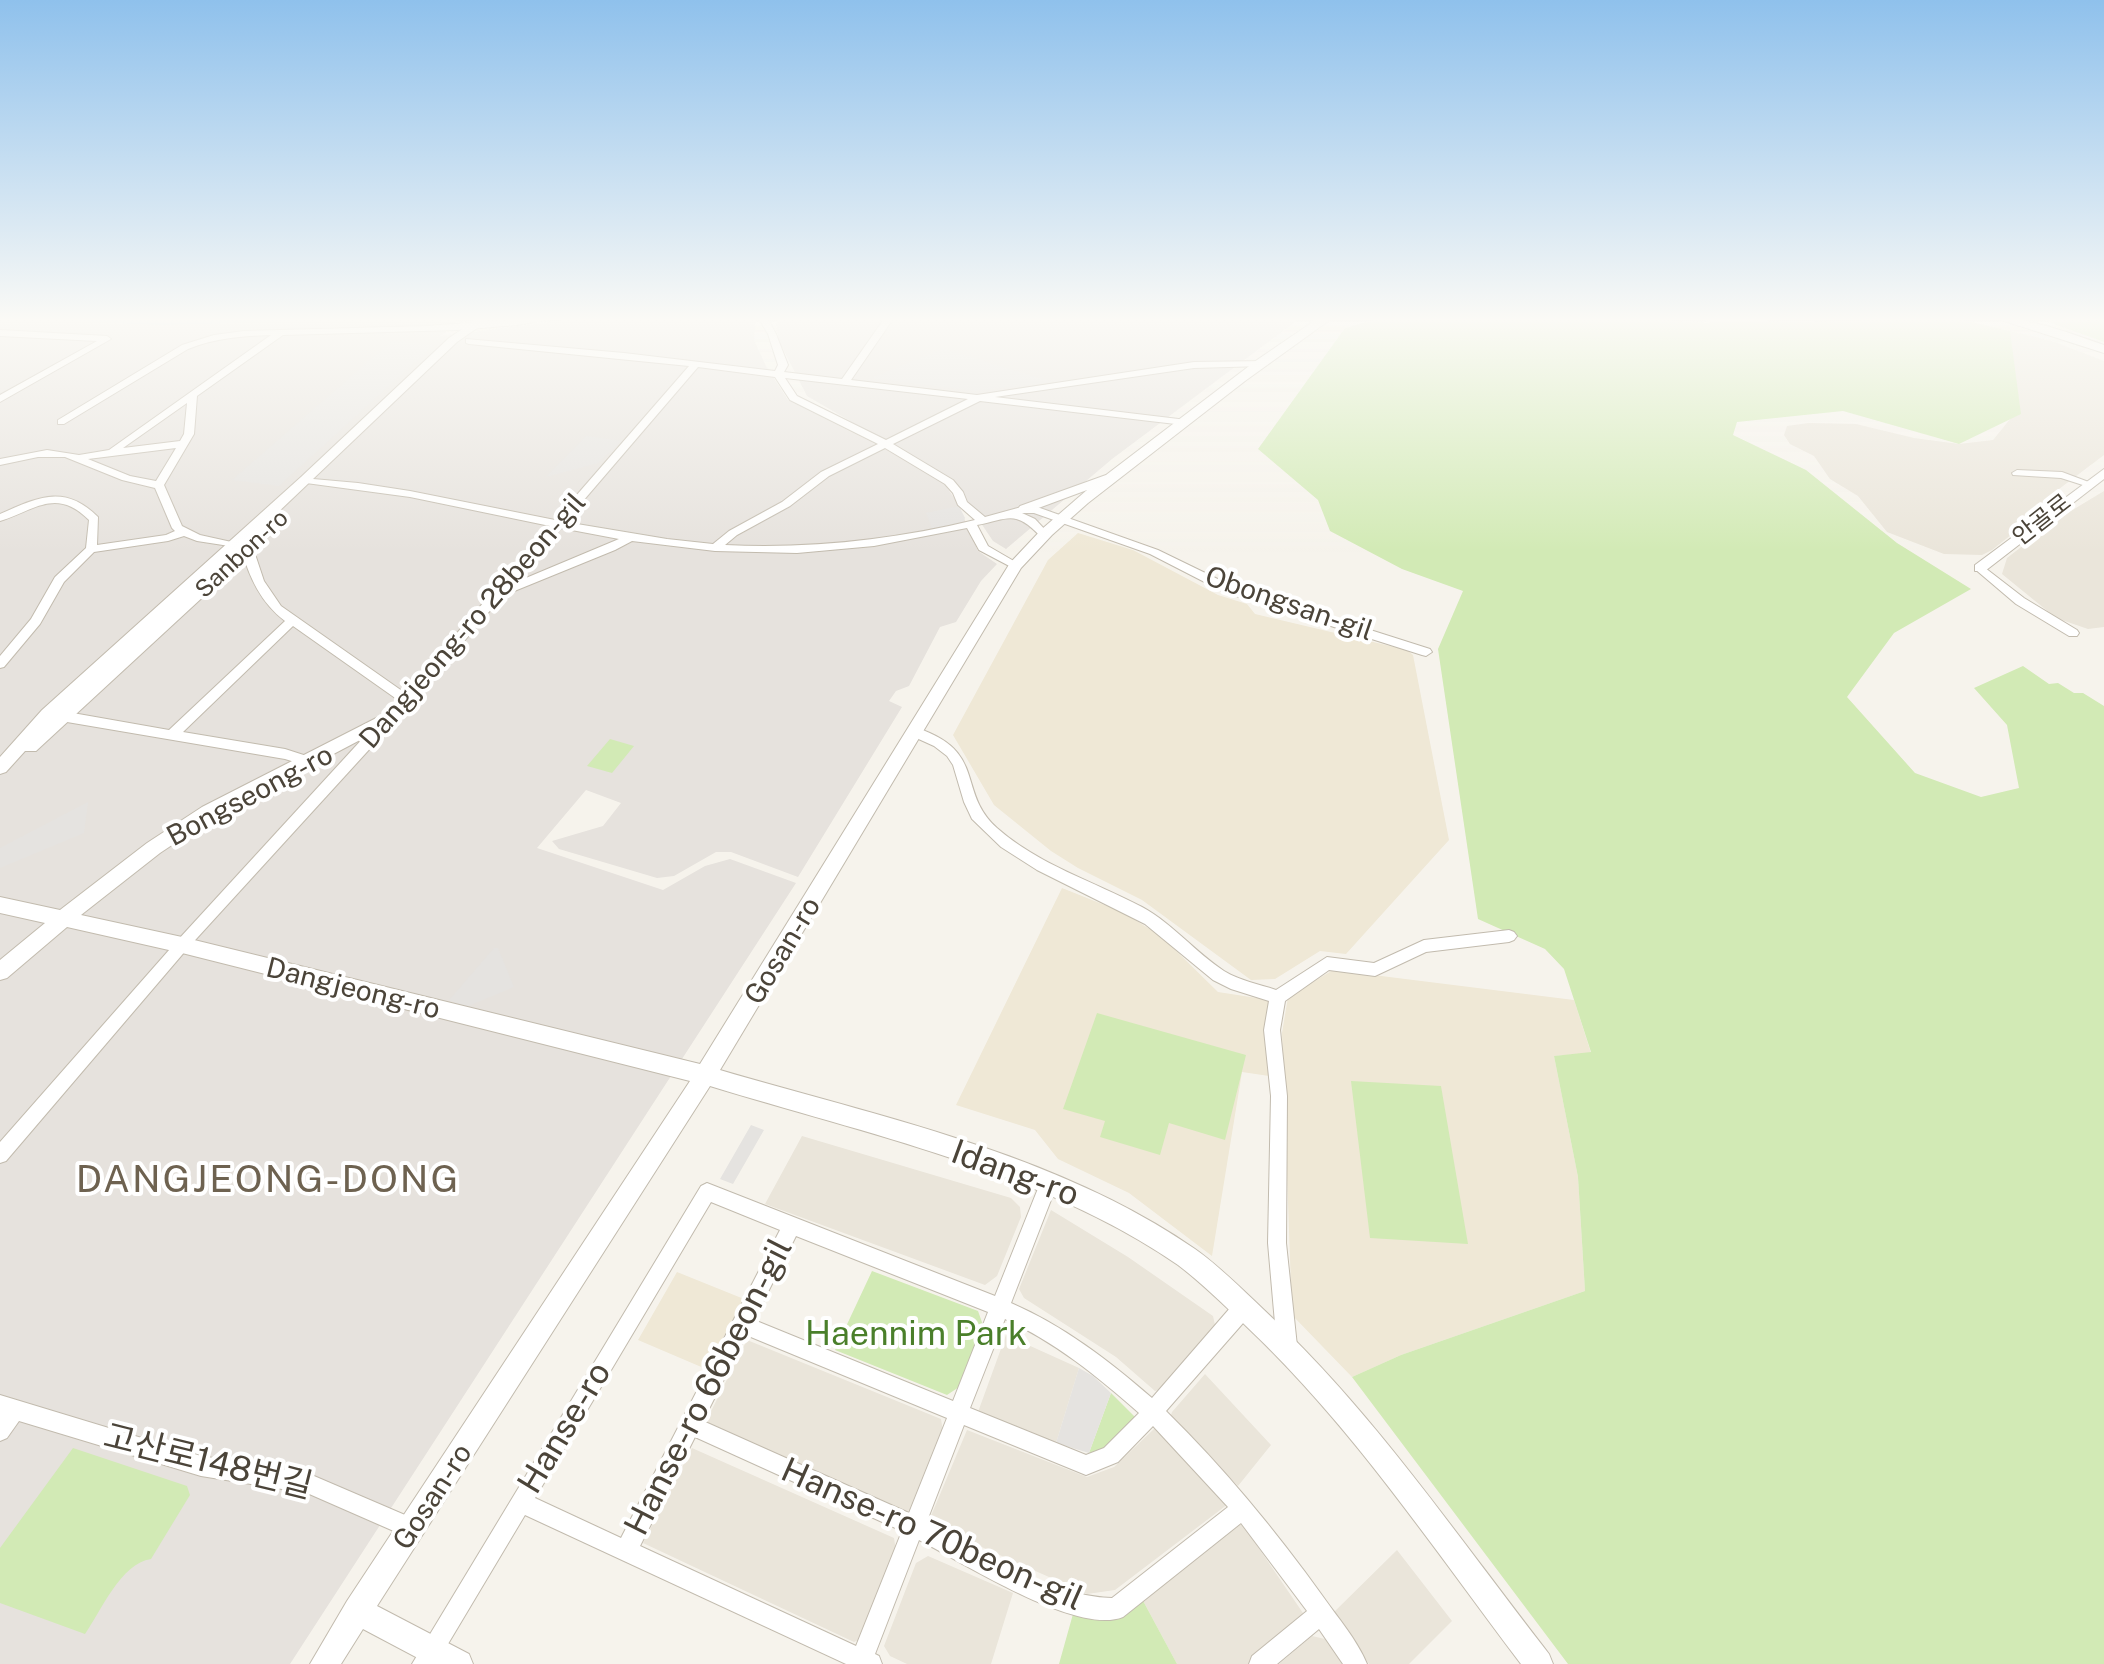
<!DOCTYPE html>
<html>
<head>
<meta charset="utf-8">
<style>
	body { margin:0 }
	canvas { display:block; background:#f6f3ec }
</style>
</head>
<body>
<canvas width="2104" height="1664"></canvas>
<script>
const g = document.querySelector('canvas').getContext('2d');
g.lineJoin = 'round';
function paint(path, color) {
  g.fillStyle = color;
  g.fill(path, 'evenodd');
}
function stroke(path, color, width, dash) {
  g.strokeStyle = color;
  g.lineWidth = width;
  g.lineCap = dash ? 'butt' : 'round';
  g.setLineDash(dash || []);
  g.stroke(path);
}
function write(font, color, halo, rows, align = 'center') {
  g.font = font + ' "Public Sans","Noto Sans KR",sans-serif';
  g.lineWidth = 8;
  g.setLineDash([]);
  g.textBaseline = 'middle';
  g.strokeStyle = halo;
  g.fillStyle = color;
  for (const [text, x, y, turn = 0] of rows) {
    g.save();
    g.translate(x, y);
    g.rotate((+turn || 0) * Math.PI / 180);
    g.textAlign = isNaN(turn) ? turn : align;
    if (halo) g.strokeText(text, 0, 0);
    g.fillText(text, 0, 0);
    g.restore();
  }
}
const residential = new Path2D(`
	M2010,331L2052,341L2104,361V455L2055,492L2040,512L1992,550L1982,555L1944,554L1887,532L1858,496L1830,479L1814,456L1790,444L1784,435L1787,426L1809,423L1856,424L1914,438L1959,444L1993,440L2020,407L2004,333Z
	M2104,491V627L2088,629L2056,618L2002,574L2007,558L2056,520Z
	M802,1136L1011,1198L1020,1207L1021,1217L997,1276L985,1285L765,1204Z
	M1051,1210L1128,1257L1213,1316L1215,1325L1208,1340L1162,1389L1155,1391L1116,1357L1024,1298L1019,1289Z
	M1006,1335L1079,1368L1056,1443L978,1412Z
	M747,1340L941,1419L943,1432L912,1509L906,1512L704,1425Z
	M1205,1374L1271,1445L1238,1486L1170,1418L1172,1412Z
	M1155,1428L1228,1504L1115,1590L1087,1594L928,1523L967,1430L1087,1477L1114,1467Z
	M692,1448L894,1538L896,1551L863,1638L854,1642L643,1543Z
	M1235,1525H1243L1305,1616L1250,1664H1177L1141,1597Z
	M1397,1550L1452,1621L1409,1664H1369L1333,1613Z
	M928,1556L1013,1593L991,1664H907L890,1656L884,1646L916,1563Z
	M1312,1636L1325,1639L1342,1664H1279Z`);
const industrial = new Path2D(`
	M0,319H460L441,336L572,319H756L754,340L766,366L788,400L899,456L944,483L958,504L978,551L997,564L981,581L956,622L940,627L909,686L896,691L889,701L902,707L798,877L731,852H716L674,876L657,878L559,849L552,841L603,826L621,803L586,790L537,848L663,890L705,866L730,859L796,883L290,1664H0Z
	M1299,319L1112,459L1006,549L993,541L952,480L807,396L778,339L776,320Z`);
const education = new Path2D(`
	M1078,533L1133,550L1218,595L1247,604L1255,614L1407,650L1413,655L1449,840L1346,954L1320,951L1275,979L1251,980L1142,900L1078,868L1051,851L994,805L953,735L1048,560Z
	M1062,888L1122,912L1161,936L1218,992L1270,1000L1269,1076L1242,1072L1212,1256L1129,1193L1058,1159L1035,1130L956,1105Z
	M1333,970L1574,1000L1591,1053L1554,1056L1578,1177L1585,1291L1401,1355L1352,1377L1292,1315L1282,1033L1288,997Z
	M677,1272L744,1299L706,1369L638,1340Z`);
const green = new Path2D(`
	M1379,319H1644L1711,323L1958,319L2010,331L2021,414L1959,444L1843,411L1737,422L1733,435L1806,470L1897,543L1971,589L1894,633L1847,697L1915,773L1981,797L2019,788L2007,725L1974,688L2023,666L2049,684L2058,683L2074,693H2083L2104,706V1664H1568L1352,1377L1401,1355L1585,1291L1578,1177L1554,1056L1591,1052L1564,969L1545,949L1478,919L1438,649L1463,591L1402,569L1330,531L1318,500L1258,449L1345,328Z
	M2040,319H2104V342Z
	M610,739L634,746L612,773L587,766Z
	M1097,1013L1246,1055L1225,1140L1169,1123L1160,1155L1100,1137L1105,1121L1063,1109Z
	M1351,1081L1441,1086L1468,1244L1370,1238Z
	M872,1271L978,1311L983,1325L959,1387L947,1395L835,1350Z
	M1111,1393L1140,1422L1100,1454L1089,1453Z
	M73,1448L187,1486L190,1495L151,1559C121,1563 101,1611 85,1634L0,1603V1548Z
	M1141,1597L1177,1664H1059L1073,1614C1106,1623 1114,1615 1141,1597Z`);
const parking = new Path2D(`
	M392,341L434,345L279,486L232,480Z
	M943,349H944L1052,382L976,391L872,378Z
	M586,436L622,441L598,463L546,477Z
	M959,506L965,518L963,522L932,529L926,513Z
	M88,802L84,833L0,868V848Z
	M494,948H498L514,987L466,1007L449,1000Z
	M751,1125L764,1130L733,1184L720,1179Z
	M1079,1368L1093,1376L1111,1393L1089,1453L1056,1443Z`);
const water = new Path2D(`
	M37,319H351L161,325Z`);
const minor = new Path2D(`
	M521,319H551L517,325L457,330L283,335L197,396L194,434L164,485L182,526L200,535L236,543V547L197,541L184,536L168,541L94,552L64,582L40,624L4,667L0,668V656L31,619L55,577L86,548L89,520C56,487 35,510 0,521V514C37,498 64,483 98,517L97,545L166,535L175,531L172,528L155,488L122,480L65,457H38L0,465V459L47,450L79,455L109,450L271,335C242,336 215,338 188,349L64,424H58V420L182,345L214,335L244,331L427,326ZM187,403L184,434L180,441L123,448ZM176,448L156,481L130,476L88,459Z
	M759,319H768L776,334L788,365L784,372L842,379L884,319H893L851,380L977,395L1194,362L1266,361L1268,363L1263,366L1194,368L995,397L1187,420L1189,422L1184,425L980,401L893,444L953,480L963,492L967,502L985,517L1025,506L1040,508L1158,550L1232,586L1430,649L1432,652L1426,656L1422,655L1224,592L1150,554L1034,513H1022L1035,519L1050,535L1049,537H1041C1015,509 1009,519 977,525L988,546L1019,564V568L1015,569L979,550L967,528L874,546L797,553L715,551L632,541L615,550L512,592H506L397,719L187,949L6,1161L0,1163V1142L177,941L398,700L293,626L183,732L285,749L316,759L318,762L316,765L311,767L285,759L67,722L62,720L61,717L62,714L67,712L169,730L285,621C261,603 249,577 241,548L247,545L253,548L264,581L281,606L405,693L550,526L410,497L306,483L302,482V478L358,483L410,491L555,520L689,366L469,344L466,343V339L624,353L775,371L778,365L768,334ZM698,367L775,377L790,400L878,444L821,472L782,502L729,531L713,544L667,539L565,522ZM785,378L968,399L886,440L797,396ZM885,448L945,484L953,493L958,505L975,520C893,540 810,549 725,545L737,535L790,506L829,476ZM561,528L619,539L514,583Z
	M0,330L107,336L111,339L0,402V395L97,341L0,336Z
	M2017,470L2062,472L2094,484L2089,487L2061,478L2013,475L2012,473Z
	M1980,564L2024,598L2077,630L2079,633L2077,636H2069L2016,604L1976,570V566Z
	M917,728C988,752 956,791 997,828C1039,865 1093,881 1142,907C1173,924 1195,952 1224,971C1240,981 1259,984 1276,990L1327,957L1374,963L1424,940L1509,930L1514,932L1517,936L1514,940L1509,942L1426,952L1375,976L1329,970L1285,1001L1280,1030L1287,1096L1286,1243L1297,1346L1294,1353L1287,1356L1280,1353L1277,1346L1268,1243L1271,1096L1264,1030L1269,1001L1231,989L1213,980L1145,924L1037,870L1001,847L972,819L964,802L953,765L947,756L934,746L912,736L911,733L912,730Z
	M1049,1174L1055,1176L1058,1182L1011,1303C1064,1326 1108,1360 1152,1398L1237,1300L1244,1298L1251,1300L1253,1307L1251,1314L1166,1411C1225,1469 1276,1531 1324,1598C1338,1618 1357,1640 1367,1664H1343L1319,1629L1277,1664H1249L1252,1656L1307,1611L1241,1523L1123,1617C1077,1636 962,1562 919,1540L875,1654L879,1656L882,1664H846L525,1515L436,1664H412L701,1186L707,1183L995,1296L1043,1176ZM711,1202L780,1230L621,1538L535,1498ZM796,1236L988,1312L953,1401L754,1320ZM1005,1319C1055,1342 1097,1376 1139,1413L1104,1448L1086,1455L970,1408ZM746,1335L947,1418L909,1513L703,1421ZM964,1425L1086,1475L1118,1462L1153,1426L1228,1507L1112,1598C1045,1596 984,1551 927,1521ZM695,1437L902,1531L856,1646L640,1546Z
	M0,1395L201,1456L307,1473L419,1521L423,1528L419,1535L412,1539L307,1493L201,1476L19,1421L7,1438L0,1441Z`);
const tertiary = new Path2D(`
	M477,319H490L457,342L272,518H282V524L36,751H25L6,772L0,774V757L42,710L301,477L449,338Z
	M1317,319H1331L1245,381L1088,503L1052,535L1021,568L720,1070C880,1117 1056,1153 1195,1249C1219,1266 1241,1288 1263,1309C1373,1411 1457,1536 1549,1654L1553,1664H1521C1433,1548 1352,1426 1246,1326C1224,1305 1202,1283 1178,1265C1042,1171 866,1134 710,1086L377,1606L469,1654L473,1664H429L363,1629L341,1664H310L347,1601L690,1081L182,953L67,927L7,978L0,980V960L45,923L0,913V897L60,910L147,843L202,807L392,710L400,716L398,720L214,817L160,853L81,915L182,937L700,1064L1010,563L1042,529L1087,490L1025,513L1018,509L1020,506L1106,475L1257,360Z
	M1704,319H1768L1763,322H1709Z
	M1998,319C2035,319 2069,333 2104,345V353Z
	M2104,469V479L1985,571H1975V565Z`);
const farStreetnames = [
	["안골로",2042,520,-38],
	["Sanbon-ro",242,554,-43]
];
const streetNames = [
	["Obongsan-gil",1289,604,19],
	["Dangjeong-ro 28beon-gil",473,621,-49],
	["Bongseong-ro",250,796,-28],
	["Gosan-ro",783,951,-59],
	["Dangjeong-ro",353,989,14],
	["Gosan-ro",433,1497,-57]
];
const nearStreetnames = [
	["Idang-ro",1015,1174,20],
	["Hanse-ro 66beon-gil",709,1387,-63],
	["Hanse-ro",565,1428,-59],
	["고산로148번길",208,1462,14],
	["Hanse-ro 70beon-gil",932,1535,24]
];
const nearParknames = [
	["Haennim Park",916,1335]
];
const nearQuarternames = [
	["DANGJEONG-DONG",268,1180]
];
paint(residential, '#eae5da');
paint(industrial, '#e6e2dd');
paint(education, '#efe8d6');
paint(green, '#d2eab5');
paint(parking, '#e5e3e0');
paint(water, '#a9d4f2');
stroke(minor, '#c2bbae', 2);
stroke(tertiary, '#c2bbae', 2);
paint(minor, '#fff');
paint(tertiary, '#fff');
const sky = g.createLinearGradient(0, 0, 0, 552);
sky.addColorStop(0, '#8fc1ec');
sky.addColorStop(0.58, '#fbfaf6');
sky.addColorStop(1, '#fbfaf600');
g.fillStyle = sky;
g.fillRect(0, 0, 2104, 552);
write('24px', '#4b4439', '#fff', farStreetnames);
write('28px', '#4b4439', '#fff', streetNames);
write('34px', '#4b4439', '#fff', nearStreetnames);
write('34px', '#4a7f2a', '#fff', nearParknames);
g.letterSpacing = '2px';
write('38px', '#6e6250', '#fff', nearQuarternames);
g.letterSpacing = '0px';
</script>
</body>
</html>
